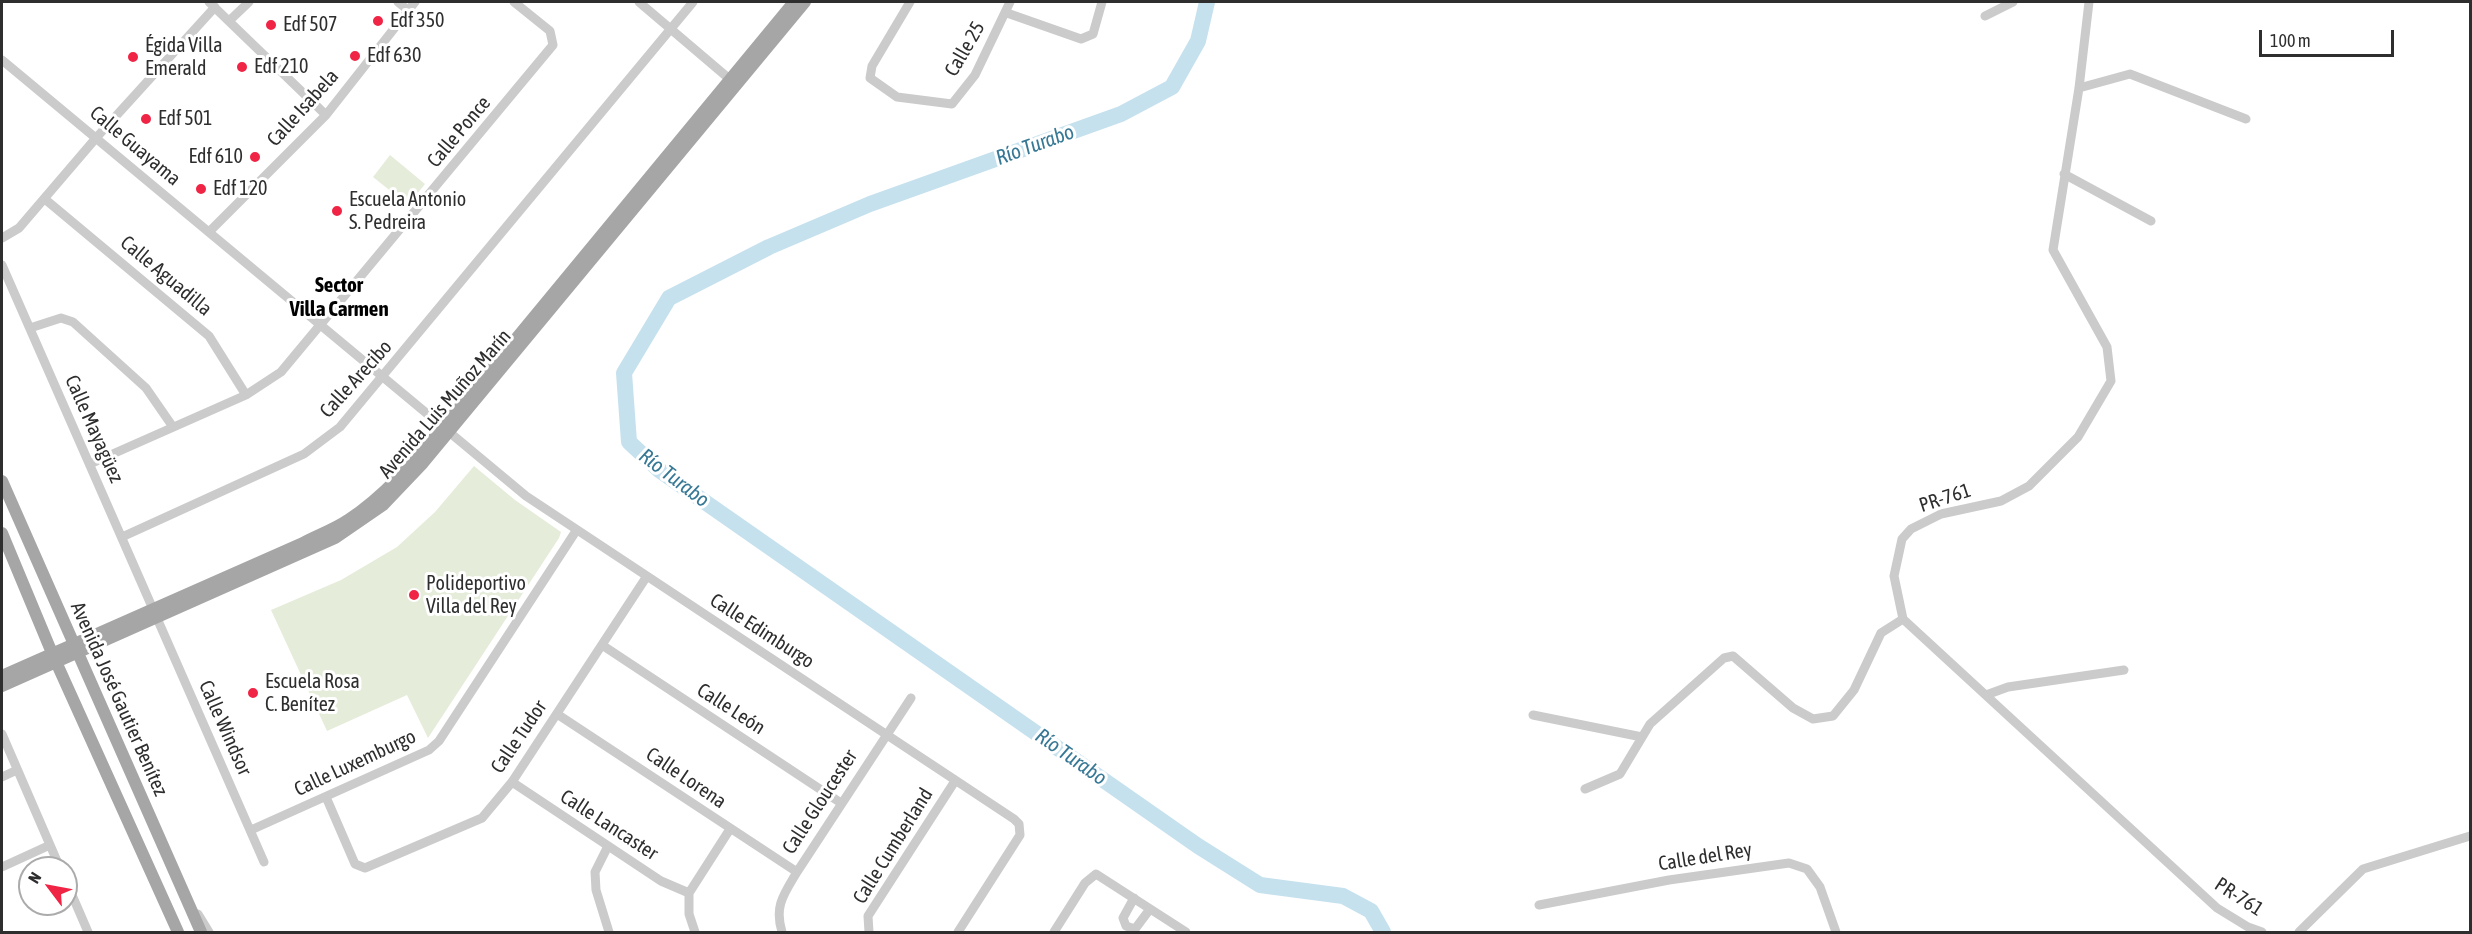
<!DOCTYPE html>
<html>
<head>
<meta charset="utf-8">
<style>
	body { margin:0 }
	#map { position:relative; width:2472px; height:934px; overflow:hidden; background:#fff; font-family:"Asap Condensed",sans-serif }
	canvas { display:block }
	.frame { position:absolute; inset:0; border:3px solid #2e2e2e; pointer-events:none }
	.north { position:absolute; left:18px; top:856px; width:60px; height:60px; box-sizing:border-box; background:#fff; border:2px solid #ababab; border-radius:50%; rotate:302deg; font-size:16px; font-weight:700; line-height:24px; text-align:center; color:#2e2e2e }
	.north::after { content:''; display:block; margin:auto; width:21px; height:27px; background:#f02444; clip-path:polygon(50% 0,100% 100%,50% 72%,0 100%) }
	.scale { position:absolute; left:2259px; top:30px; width:135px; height:27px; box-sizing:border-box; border:3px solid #2e2e2e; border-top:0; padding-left:8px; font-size:18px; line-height:21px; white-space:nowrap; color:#2e2e2e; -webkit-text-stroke:4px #fff; paint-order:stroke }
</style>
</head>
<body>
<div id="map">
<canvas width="2472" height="934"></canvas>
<div class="frame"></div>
<div class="north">N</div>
<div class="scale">100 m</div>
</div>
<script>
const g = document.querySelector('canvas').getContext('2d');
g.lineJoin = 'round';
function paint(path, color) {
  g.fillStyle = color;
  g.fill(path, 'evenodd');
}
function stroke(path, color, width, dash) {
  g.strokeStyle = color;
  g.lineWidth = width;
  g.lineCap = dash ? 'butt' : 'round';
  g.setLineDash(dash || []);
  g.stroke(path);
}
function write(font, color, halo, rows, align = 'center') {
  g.font = font + ' "Asap Condensed",sans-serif';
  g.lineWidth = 6;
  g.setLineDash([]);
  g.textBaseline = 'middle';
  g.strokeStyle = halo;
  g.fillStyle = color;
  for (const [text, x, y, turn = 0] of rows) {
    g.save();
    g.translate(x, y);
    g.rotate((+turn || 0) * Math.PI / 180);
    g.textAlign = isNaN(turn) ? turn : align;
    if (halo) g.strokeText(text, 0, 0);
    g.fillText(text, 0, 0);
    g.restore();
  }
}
const green = new Path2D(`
	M390,155L425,184L408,205L373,177Z
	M474,466L515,500L561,532L559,538L428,738L407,695L327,731L271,610L341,580L397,547L435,512Z`);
const river = new Path2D(`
	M1207,2L1198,41L1172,87L1121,114L870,204L769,247L669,298L624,373L629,442L659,470L1198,846L1260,885L1343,896L1371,911L1383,932`);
const minor = new Path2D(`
	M209,2L326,115
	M398,2L409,11
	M639,2L733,82
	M910,2L872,66L870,78L897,97L952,104L975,75L1010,2
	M2089,2L2079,88L2053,250L2107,347L2111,381L2078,437L2029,486L2001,501L1941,514L1911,529L1902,539L1894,576L1903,619L2217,908L2248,927L2262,932
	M1007,13L1081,39L1093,34L1102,2
	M1985,16L2013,2
	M229,21L249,2
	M2,60L526,496L1014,819L1019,824L1020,835L958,932
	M2079,88L2130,74L2246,119
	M2064,174L2151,221
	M46,200L209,336L246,395
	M209,232L326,115L415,2
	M2,238L19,228L96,138L215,7
	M2,265L264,862
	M30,328L61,318L73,322L146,388L173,427
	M90,464L246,395L281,372L553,45L550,31L514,2
	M122,537L304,454L340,427L693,2
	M602,645L841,803
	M1986,695L2008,687L2124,670
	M557,714L797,872
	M1533,715L1642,737
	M2,734L60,868
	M2,777L17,770
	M512,782L661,881L689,893
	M1585,789L1620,774L1650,724L1724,658L1733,656L1793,708L1813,719L1833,716L1854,690L1881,633L1903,619
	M326,797L355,864L365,868L482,818L512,782L647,576
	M251,830L429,750L439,741L576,531
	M608,846L595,872L596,890L609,932
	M2,867L50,845
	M66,881L88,932
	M1134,898L1123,918L1126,926L1135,929L1150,909
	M1539,905L1669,880L1789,863L1807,869L1820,887L1836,932
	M198,914L209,932
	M695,932L689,914V893L730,829
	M782,932C774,906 784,894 797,872L911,698
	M869,932L868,916L955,781
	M1054,932L1085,883L1096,874L1186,932
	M2299,932L2363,869L2470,836`);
const major = new Path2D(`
	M2,481L201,932
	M2,533L52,653L178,932
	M2,676L303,543C318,535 335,529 348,520C386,495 415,460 444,426L794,2
	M2,686L335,538L383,505L423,463L805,2`);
const markers = [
	[378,21,6,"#f02444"],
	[271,25,6,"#f02444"],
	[355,56,6,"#f02444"],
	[133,57,6,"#f02444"],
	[242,67,6,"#f02444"],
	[146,119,6,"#f02444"],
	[255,157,6,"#f02444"],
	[201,189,6,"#f02444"],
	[337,211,6,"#f02444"],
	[414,595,6,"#f02444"],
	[253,693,6,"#f02444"]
];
const poiNames = [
	["Edf 350",390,21],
	["Edf 507",283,25],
	["Égida Villa",145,46],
	["Emerald",145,69],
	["Edf 630",367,56],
	["Edf 210",254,67],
	["Edf 501",158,119],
	["Edf 610",243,157,"right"],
	["Edf 120",213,189],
	["Escuela Antonio",349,200],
	["S. Pedreira",349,223],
	["Polideportivo",426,584],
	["Villa del Rey",426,607],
	["Escuela Rosa",265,682],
	["C. Benítez",265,705]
];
const streetNames = [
	["Calle 25",965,49,-60],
	["Calle Isabela",303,108,-48],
	["Calle Ponce",459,132,-50],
	["Calle Guayama",135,146,40],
	["Calle Aguadilla",166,276,40],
	["Calle Arecibo",356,379,-48],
	["Avenida Luis Muñoz Marín",445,404,-49],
	["Calle Mayagüez",94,429,66],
	["PR-761",1945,498,-18],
	["Calle Edimburgo",762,631,33],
	["Avenida José Gautier Benítez",119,699,66],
	["Calle León",731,709,33],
	["Calle Windsor",225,728,66],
	["Calle Tudor",519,737,-56],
	["Calle Luxemburgo",355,763,-25],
	["Calle Lorena",686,778,34],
	["Calle Gloucester",820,802,-57],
	["Calle Lancaster",609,825,33],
	["Calle Cumberland",893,846,-58],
	["Calle del Rey",1705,857,-9],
	["PR-761",2239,897,33]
];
const waterNames = [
	["Río Turabo",1035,145,-20],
	["Río Turabo",674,478,37],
	["Río Turabo",1071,757,35]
];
const neighbourhoodNames = [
	["Sector",339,285],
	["Villa Carmen",339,309]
];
paint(green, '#e5ecda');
stroke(river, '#c5e1ee', 16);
stroke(minor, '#cbcbcb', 9);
stroke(major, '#a6a6a6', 12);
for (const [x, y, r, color] of markers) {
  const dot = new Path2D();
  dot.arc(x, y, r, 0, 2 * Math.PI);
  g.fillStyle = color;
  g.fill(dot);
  stroke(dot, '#fff', 2);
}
write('20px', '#2e2e2e', '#fff', poiNames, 'left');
write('20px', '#2e2e2e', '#fff', streetNames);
write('italic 21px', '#377895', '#fff', waterNames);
write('bold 21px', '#000', '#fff', neighbourhoodNames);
</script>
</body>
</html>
